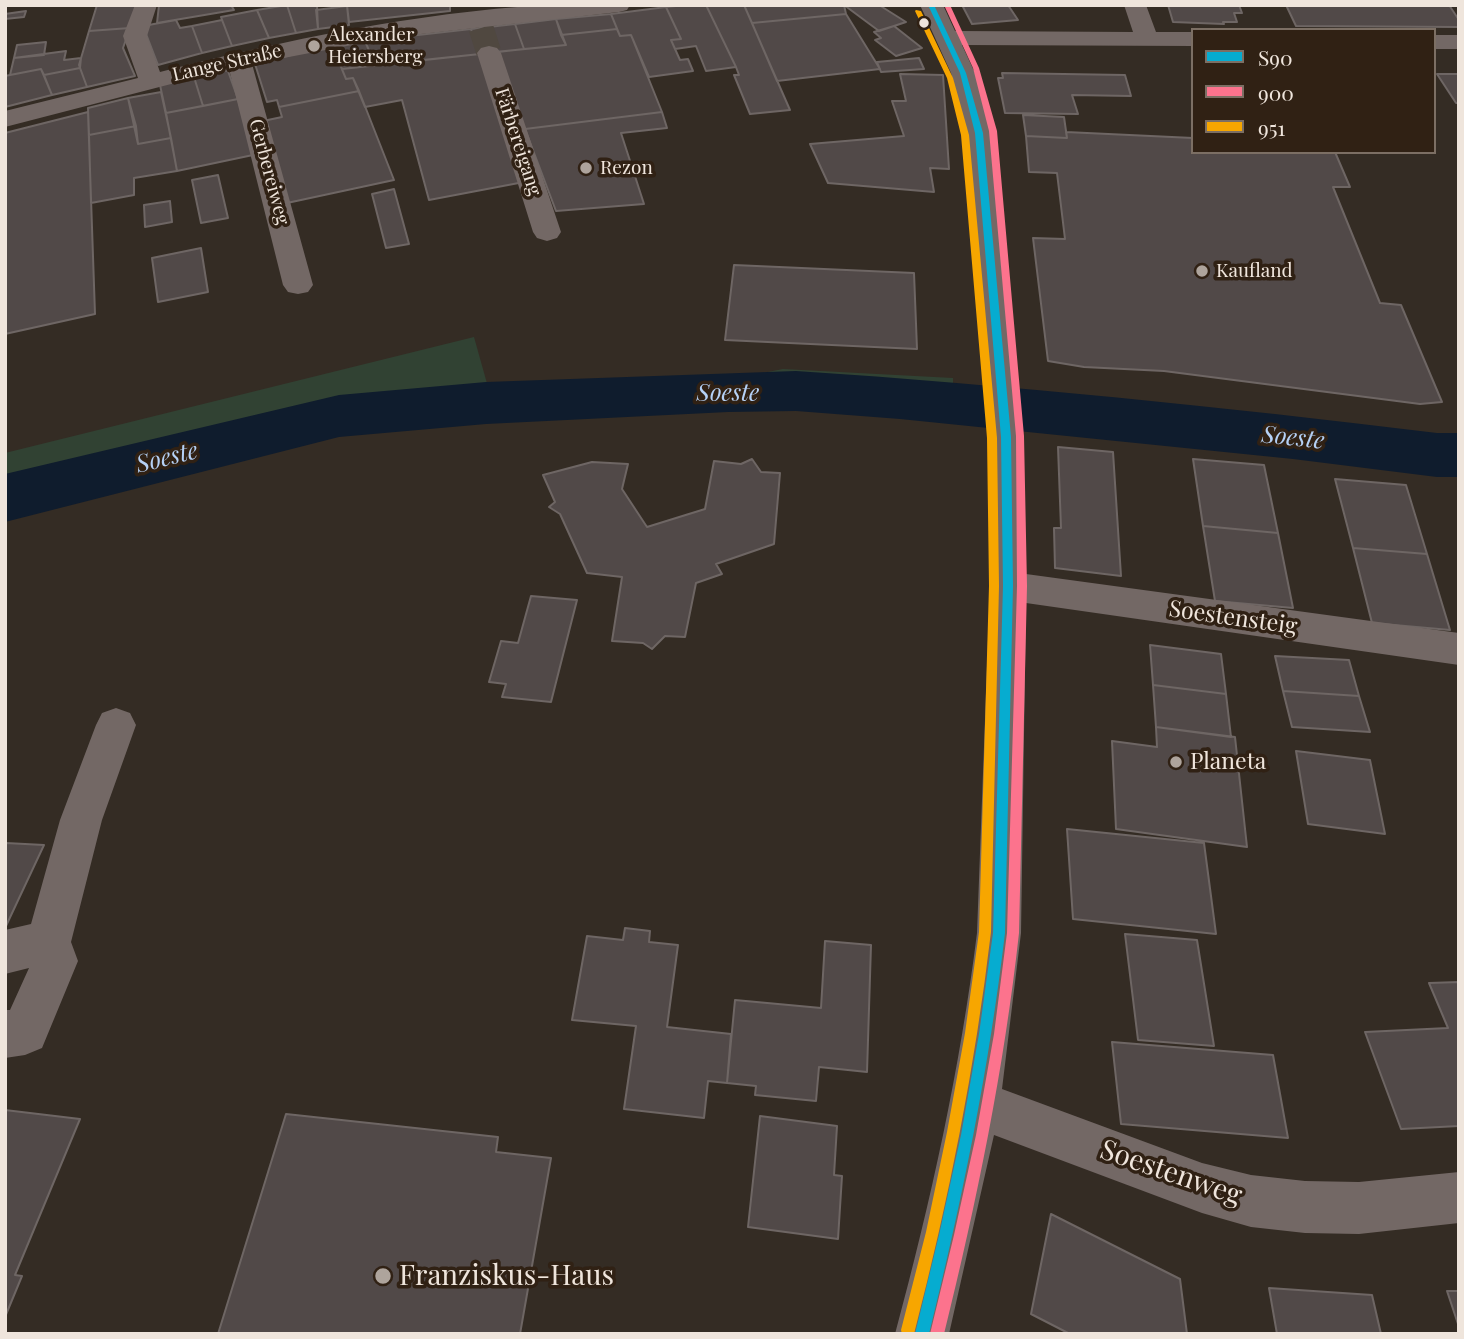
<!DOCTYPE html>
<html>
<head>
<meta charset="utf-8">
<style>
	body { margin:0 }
	#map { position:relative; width:1464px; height:1339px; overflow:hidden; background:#342c24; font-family:"Playfair Display",serif }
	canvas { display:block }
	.frame { position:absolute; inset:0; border:7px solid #efe5dc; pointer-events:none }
	.legend { position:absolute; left:1191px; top:28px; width:245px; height:126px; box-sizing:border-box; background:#302114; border:2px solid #7c6f64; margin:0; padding:9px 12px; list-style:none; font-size:21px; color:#efe5dc }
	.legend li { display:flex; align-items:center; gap:14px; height:35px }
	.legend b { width:35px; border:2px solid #7c6f64 }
</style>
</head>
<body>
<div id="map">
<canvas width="1464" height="1339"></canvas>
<div class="frame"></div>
<ul class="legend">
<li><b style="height:9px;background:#06acd0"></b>S90</li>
<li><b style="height:9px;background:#fc738d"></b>900</li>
<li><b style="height:9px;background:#f7a600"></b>951</li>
</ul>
</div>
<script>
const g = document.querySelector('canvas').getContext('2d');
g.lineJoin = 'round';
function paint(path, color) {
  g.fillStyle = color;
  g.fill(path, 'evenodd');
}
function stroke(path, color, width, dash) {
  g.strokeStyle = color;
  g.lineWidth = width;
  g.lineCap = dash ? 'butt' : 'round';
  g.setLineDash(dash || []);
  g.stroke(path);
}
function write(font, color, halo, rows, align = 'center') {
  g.font = font + ' "Playfair Display",serif';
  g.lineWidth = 7;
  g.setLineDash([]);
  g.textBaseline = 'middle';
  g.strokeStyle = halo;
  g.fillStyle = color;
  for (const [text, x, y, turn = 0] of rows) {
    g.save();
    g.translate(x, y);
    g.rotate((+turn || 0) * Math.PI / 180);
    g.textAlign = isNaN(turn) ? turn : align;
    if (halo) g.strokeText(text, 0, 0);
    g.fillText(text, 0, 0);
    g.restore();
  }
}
const green = new Path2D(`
	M474,337L488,387L737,378L783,369L953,378V398L795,386L415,400L338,409L5,491V453Z`);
const river = new Path2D(`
	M796,371C1010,385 1224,407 1437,433H1459V477H1437L1293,459L900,419L796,411L728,412L486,424L339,437L5,522V474L339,395L486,382Z`);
const building = new Path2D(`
	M97,5H137L130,28L89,31Z
	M159,5H231L234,10L157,23Z
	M287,5H317L318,29L296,33Z
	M287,5L296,33L269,38L257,10Z
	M450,5V11L349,22L347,5Z
	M686,5H706L736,67L706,71L696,46L675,49L671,40L681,39L666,7Z
	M706,5H744L790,110L750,114L734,75H739L736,67Z
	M744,5H844L846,14L752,23Z
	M844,5H879L906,22L879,31Z
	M962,5H1008L1018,20L972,24Z
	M1168,5H1239L1242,13H1234L1237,22H1223L1224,24L1173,22Z
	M1286,5H1449L1459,20V27L1296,26Z
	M347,6L349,25L318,29L316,10Z
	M666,7L681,39L671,40L680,60L688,59L693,71L649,77L631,35L620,36L611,14Z
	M257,10L269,38L232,46L221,17Z
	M26,11L24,17L5,19V14Z
	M611,14L617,29L561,35L556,19Z
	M846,14L880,69L777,81L752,23Z
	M556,19L566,45L524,49L515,24Z
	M176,20L180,28L192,26L202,53L158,65L143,26Z
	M222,20L232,46L202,53L192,26Z
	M515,24L524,49L480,54L471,29Z
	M894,26L922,48L896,56L875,40L881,38L874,32Z
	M130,28L123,48L135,76L87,87L79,65L89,31Z
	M471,29L480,54L375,65L365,41Z
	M617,29L620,36L631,35L662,112L525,129L495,52L566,45L561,35Z
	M365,41L375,65L342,69L332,45Z
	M46,42L44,55L14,58L17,45Z
	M332,45L346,79L353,78L359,91L279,107L277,100L267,102L255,64Z
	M66,51L64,60L81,58L80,68L44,75L41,69L10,75L14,58Z
	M480,54L524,182L429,200L402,100L365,107L353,78L346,79L342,69Z
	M919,58L924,69L881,72L877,62Z
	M80,68L87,87L52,95L44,75Z
	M41,69L52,95L5,107V76Z
	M220,70L228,71L238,99L203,106L194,77Z
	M1002,73L1125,75L1131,96L1072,95L1078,114L1005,113L998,78H1003Z
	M900,74L943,75L949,169L930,168L934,192L828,183L810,144L904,136L892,101H906Z
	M1437,74H1459V103H1456Z
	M194,77L203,106L166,113L160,85Z
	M359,91L394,180L287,203L263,121L282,117L279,107Z
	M161,92L171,138L138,144L128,98Z
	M128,98L136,126L89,135L88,108Z
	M238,99L253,155L177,171L166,113Z
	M88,112L95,314L5,334V133Z
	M662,112L667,128L621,133L644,204L556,211L525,129Z
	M1023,115L1064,117L1067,138L1026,136Z
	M136,126L138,144L171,138L177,171L134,178V195L91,203L89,135Z
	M1066,132L1193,138V152H1335L1350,187H1333L1380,303L1401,305L1442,402L1420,404L1164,371L1084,367L1048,361L1033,238L1065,239L1057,173L1029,172L1026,136L1067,138Z
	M218,175L228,218L201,223L192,180Z
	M394,189L409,244L386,248L372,194Z
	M170,201L172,222L145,227L144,205Z
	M201,248L208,292L158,302L152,258Z
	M734,265L914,273L917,349L725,340Z
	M1058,447L1113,452L1121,576L1055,568L1054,528H1061Z
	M752,459L761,472L780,473L774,544L716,564L722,574L696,583L685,637L665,636L652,649L643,643L612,641L622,577L587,573L560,514L549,507L555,502L543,475L592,462L628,464L622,489L647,527L705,509L714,461L741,464Z
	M1193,459L1264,465L1278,533L1203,526Z
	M1335,479L1406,485L1427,554L1353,548Z
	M1203,526L1278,533L1293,608L1215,601Z
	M1353,548L1427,554L1450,630L1372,623Z
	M531,596L577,600L551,702L502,697L506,684L489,682L501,641L518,643Z
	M1150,645L1221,654L1226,694L1153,685Z
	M1275,656L1349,660L1359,696L1283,691Z
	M1153,685L1226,694L1231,737L1156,727Z
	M1283,691L1359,696L1370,732L1292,727Z
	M1156,727L1235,737L1247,847L1116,829L1112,741L1157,747Z
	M1296,751L1370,760L1385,834L1308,824Z
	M1067,829L1204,843L1216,934L1073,919Z
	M6,843L44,845L6,926L5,844Z
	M625,928L650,931L649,942L678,945L667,1027L731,1034L727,1083L708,1081L704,1118L624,1109L636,1026L572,1020L587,936L623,940Z
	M1125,934L1197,940L1214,1046L1138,1040Z
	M825,941L871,945L867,1072L819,1067L816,1101L755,1095L756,1086L727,1083L735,1000L821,1008Z
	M1459,982V1126L1401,1129L1365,1032L1448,1028L1429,983Z
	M1112,1042L1273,1055L1288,1138L1121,1124Z
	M5,1110L80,1119L15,1275L22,1276L5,1317Z
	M286,1114L498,1137L496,1152L551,1158L520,1334H218Z
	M760,1116L837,1126L834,1175L842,1176L838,1239L748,1227Z
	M1051,1214L1180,1279L1187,1334H1070L1031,1314Z
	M1269,1288L1372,1295L1381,1334H1277Z
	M1447,1291H1459V1327Z`);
const minorTunnel = new Path2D(`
	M481,28L489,53`);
const minor = new Path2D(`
	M135,5H157L147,36L160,72C286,40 414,13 545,5C573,4 602,5 630,5L627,10L619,12L394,37L252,64L313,285L308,292L298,294L288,292L283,285L229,69L5,127V111L138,78L123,36Z
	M920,5H943L955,31L1133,32L1124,5H1146L1156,32H1193V46L962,45L975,73L992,133L1023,437L1026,574L1459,633V665L1026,603L1021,933L1002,1089L1202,1163L1251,1175L1305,1181L1359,1182L1459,1172V1223L1359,1234L1305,1233L1251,1227L1202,1213L994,1135L949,1334H895C931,1201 960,1069 977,933L990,586L989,437L966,133L951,73Z
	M1434,35H1459V49H1434Z
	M489,46L497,48L501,53L561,232L557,238L547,241L537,238L533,232L477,53L481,48Z
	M116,708L130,713L136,725L102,820L71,942L78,961L42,1048L25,1055L5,1058V1010H10L29,968L5,974V930L31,924L60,820L96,725L102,713Z`);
const bus1 = new Path2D(`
	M928,5H934L966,73L983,133L1011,437L1013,586L1005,933C989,1069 962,1201 929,1334H915L939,1235L961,1135L979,1034L993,933L1003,586L1001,437L975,133L960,73Z`);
const bus2 = new Path2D(`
	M944,5H950L979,68L997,131L1024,436L1027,586L1019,933C1004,1069 977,1201 944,1334H930L954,1235L976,1135L994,1034L1007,933L1017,586L1016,436L989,131L973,68Z`);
const bus3 = new Path2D(`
	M916,10L921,11L953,78L969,135L997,438L999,586L991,932C975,1067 949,1199 915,1330L914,1334H902L901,1330L926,1232L947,1132L965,1033L979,932L989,586L987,438L961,135L947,78L915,11Z`);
const markers = [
	[924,23,6,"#efe5dc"],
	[314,46,7,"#aea49c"],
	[586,168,7,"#aea49c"],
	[1202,271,7,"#aea49c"],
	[1176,762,7,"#aea49c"],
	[383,1276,9,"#aea49c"]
];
const farPoinames = [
	["Alexander",328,35],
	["Heiersberg",328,57],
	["Rezon",600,168],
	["Kaufland",1216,271]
];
const farStreetnames = [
	["Lange Straße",227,63,-13],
	["Färbereigang",518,142,72],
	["Gerbereiweg",269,172,75]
];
const streetNames = [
	["Soestensteig",1233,618,8]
];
const poiNames = [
	["Planeta",1190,762]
];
const waterNames = [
	["Soeste",728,394],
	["Soeste",1293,438,6],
	["Soeste",167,458,-14]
];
const nearStreetnames = [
	["Soestenweg",1171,1173,19]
];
const nearPoinames = [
	["Franziskus-Haus",399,1276]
];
paint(green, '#314233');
paint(river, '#0f1c2d');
paint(building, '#514948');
stroke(building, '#6e6664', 2);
stroke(minorTunnel, '#504840', 25, [25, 12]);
paint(minor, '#736865');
paint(bus1, '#06acd0');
paint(bus2, '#fc738d');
paint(bus3, '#f7a600');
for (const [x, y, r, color] of markers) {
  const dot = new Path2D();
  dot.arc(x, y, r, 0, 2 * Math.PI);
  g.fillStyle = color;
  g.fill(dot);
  stroke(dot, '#302114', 2.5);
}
write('19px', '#efe5dc', '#302114', farPoinames, 'left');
write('19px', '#efe5dc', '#302114', farStreetnames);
write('23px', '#efe5dc', '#302114', streetNames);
write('23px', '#efe5dc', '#302114', poiNames, 'left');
write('italic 24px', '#b5d1f6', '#302114', waterNames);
write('28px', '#efe5dc', '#302114', nearStreetnames);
write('28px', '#efe5dc', '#302114', nearPoinames, 'left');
</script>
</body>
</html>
